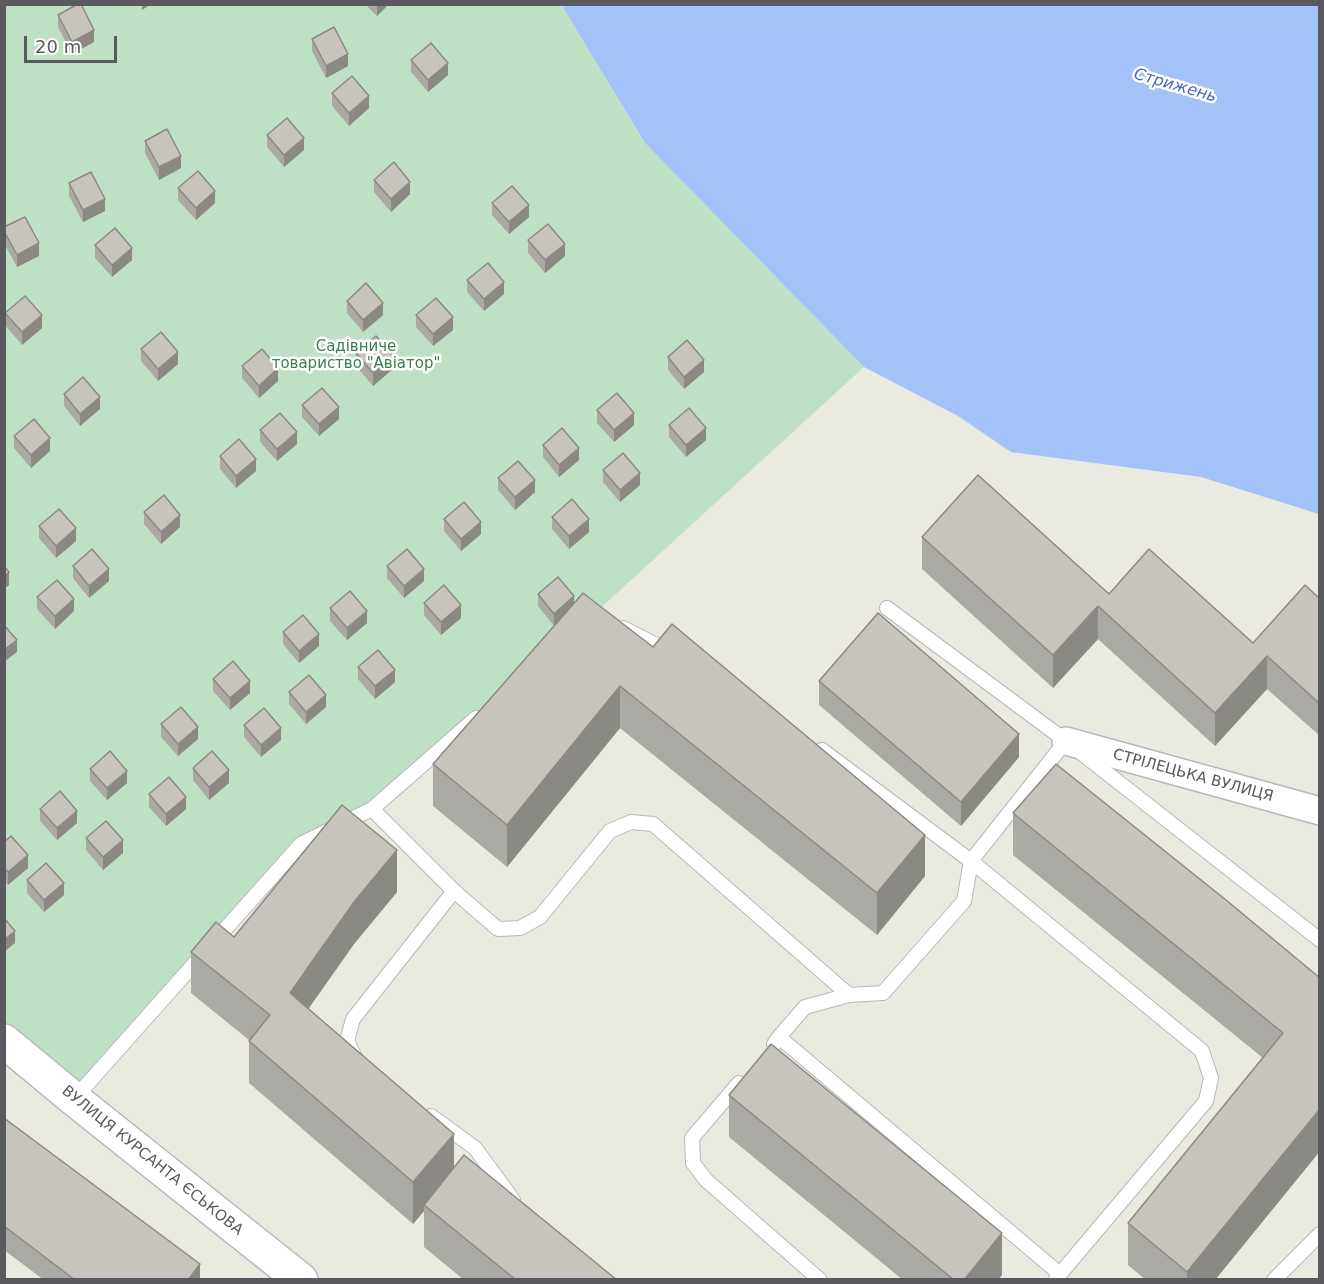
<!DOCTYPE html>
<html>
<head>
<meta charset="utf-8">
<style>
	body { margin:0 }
	#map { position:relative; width:1324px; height:1284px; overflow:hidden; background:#ebeae0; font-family:"DejaVu Sans",sans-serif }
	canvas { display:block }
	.frame { position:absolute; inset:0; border:6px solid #595a60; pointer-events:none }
	.scale { position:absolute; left:24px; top:36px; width:93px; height:27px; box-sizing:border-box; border:3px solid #595a60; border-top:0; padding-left:8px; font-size:18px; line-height:21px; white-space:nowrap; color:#595a60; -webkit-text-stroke:4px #fff; paint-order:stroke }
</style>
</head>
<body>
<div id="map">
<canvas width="1324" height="1284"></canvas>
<div class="frame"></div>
<div class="scale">20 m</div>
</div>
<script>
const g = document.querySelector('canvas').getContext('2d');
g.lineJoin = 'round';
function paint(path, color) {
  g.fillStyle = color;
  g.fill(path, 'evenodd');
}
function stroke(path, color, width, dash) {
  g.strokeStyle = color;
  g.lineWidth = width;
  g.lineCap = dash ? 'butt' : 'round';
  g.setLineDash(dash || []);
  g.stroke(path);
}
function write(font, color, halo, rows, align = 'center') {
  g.font = font + ' "DejaVu Sans",sans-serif';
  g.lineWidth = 5;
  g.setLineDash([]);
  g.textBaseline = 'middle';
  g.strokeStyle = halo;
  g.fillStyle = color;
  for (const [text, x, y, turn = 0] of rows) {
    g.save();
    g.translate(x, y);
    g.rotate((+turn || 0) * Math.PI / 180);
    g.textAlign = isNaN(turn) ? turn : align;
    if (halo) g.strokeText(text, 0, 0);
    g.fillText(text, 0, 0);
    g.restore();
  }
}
const green = new Path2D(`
	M4,5H563L564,9L645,143L864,367L594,614L372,809L301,844L74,1099L5,1041Z`);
const water = new Path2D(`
	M563,5H1319V514L1201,477L1011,452L958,416L864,367L645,143L564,9Z`);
const lane = new Path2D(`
	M887,608L1066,741
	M623,628L670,652
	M822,750L971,861L1066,741L1320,940
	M454,891L498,929L520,928L540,917L610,831L631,822L653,824L849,995
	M779,1037L805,1007L849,995L883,993L964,901L971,861L1202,1051L1211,1078L1206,1101L1060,1274
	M774,1044L779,1037L1060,1274L1056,1279
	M355,1057L347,1041L353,1019L454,891L372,809
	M739,1083L692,1138L693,1163L706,1180L820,1280
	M74,1099L301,844L372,809L476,718
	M431,1116L475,1148L513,1200
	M1274,1280L1320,1234`);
const street = new Path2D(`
	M1066,741L1320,811`);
const secondary = new Path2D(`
	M4,1041L74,1099L301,1280`);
const wall = new Path2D(`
	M365,4H389L377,16Z
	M58,15L94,42L72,54L58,27Z
	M312,39L348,66L326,78L312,51Z
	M411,60L448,75L428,92L411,72Z
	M332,93L369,108L349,126L332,106Z
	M267,135L304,150L284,167L267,147Z
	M145,141L181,168L159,180L145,153Z
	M374,180L410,194L391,212L374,192Z
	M69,183L105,211L83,222L69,196Z
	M178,188L215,203L196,220L178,200Z
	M492,203L529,217L509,234L492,215Z
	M4,227L39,256L17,267L4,243Z
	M528,240L565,256L545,273L528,253Z
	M95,245L132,260L112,277L95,258Z
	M467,280L504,294L484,311L467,292Z
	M347,301L383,315L363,332L347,313Z
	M5,313L42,328L22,345L5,325Z
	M416,315L453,330L433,346L416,327Z
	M141,349L178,364L158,381L141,361Z
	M356,353L394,368L373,386L356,366Z
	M668,357L704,372L684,389L668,370Z
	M242,366L278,381L259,398L242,378Z
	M64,394L100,409L80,426L64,406Z
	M302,405L339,419L319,436L302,417Z
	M597,410L634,425L614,442L597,423Z
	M669,425L706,440L686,457L669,437Z
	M260,430L297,444L277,461L260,442Z
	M14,436L50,451L31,468L14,448Z
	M543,445L579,460L559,477L543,457Z
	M220,456L256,471L236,488L220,469Z
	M603,470L640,485L620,502L603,482Z
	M498,478L535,492L515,510L498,490Z
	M144,512L180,527L161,544L144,524Z
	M552,517L589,532L569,549L552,529Z
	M444,519L481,534L461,551L444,531Z
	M39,526L76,541L56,558L39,538Z
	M922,537L1109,594L1253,643L1320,599V736L1267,689L1215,746L1098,639L1053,688L922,569Z
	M73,566L109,581L89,598L73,578Z
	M387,566L424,581L404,598L387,578Z
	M538,594L574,603L925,876L877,935L620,728L507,867L433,806V764L554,626L538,606Z
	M37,597L74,611L55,629L37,609Z
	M424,603L461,618L441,635L424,615Z
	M330,608L367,623L347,640L330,621Z
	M283,632L319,646L299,663L283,644Z
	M358,667L395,682L375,699L358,679Z
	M213,679L250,693L230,710L213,691Z
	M819,681L1019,757L961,826L819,705Z
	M289,692L326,707L306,724L289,704Z
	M161,724L198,739L178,756L161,737Z
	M244,725L281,740L261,757L244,737Z
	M193,768L229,783L209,800L193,780Z
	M90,769L127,783L107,800L90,781Z
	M149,794L186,809L166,826L149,807Z
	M40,809L77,823L57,840L40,821Z
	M1013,813L1320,978V1151L1215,1280H1146L1128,1265V1223L1263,1058L1013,855Z
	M86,838L123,853L103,870L86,850Z
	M4,842L28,868L8,885L4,880Z
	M27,880L64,895L44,912L27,893Z
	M397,892L354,944L308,1009L454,1168L617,1280H464L424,1247V1211L413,1224L249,1083V1040L191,993V952L234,937Z
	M729,1095L1002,1275L998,1280H903L729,1137Z
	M4,1118L200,1280H44L4,1250Z`);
const shadedWall = new Path2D(`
	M142,4H151L142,10Z
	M377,4H389L377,16Z
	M94,30V42L72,54V42Z
	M348,54V66L326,78V66Z
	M448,63V75L428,92V80Z
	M369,96V108L349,126V113Z
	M304,138V150L284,167V155Z
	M181,156V168L159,180V167Z
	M410,182V194L391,212V199Z
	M215,191V203L196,220V208Z
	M105,199V211L83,222V210Z
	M529,205V217L509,234V222Z
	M39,243V256L17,267V255Z
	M565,244V256L545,273V260Z
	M132,248V260L112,277V265Z
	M504,282V294L484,311V299Z
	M383,303V315L363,332V320Z
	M42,315V328L22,345V332Z
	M453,317V330L433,346V334Z
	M178,352V364L158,381V369Z
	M394,356V368L373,386V373Z
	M704,360V372L684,389V377Z
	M278,368V381L259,398V386Z
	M100,397V409L80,426V414Z
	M339,407V419L319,436V424Z
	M634,413V425L614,442V430Z
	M706,428V440L686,457V445Z
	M297,432V444L277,461V449Z
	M50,438V451L31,468V455Z
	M579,448V460L559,477V465Z
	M256,459V471L236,488V476Z
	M640,473V485L620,502V490Z
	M535,480V492L515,510V497Z
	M180,515V527L161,544V532Z
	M589,519V532L569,549V536Z
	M481,522V534L461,551V539Z
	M76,528V541L56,558V546Z
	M109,569V581L89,598V586Z
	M424,569V581L404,598V586Z
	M9,572V585L4,589V577Z
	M574,596V609L554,626V614Z
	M74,599V611L55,629V616Z
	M461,605V618L441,635V622Z
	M1098,606V639L1053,688V655Z
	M367,611V623L347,640V628Z
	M319,634V646L299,663V651Z
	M17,640V652L4,662V650Z
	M1267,656V689L1215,746V713Z
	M395,670V682L375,699V686Z
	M250,681V693L230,710V698Z
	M620,686V728L507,867V825Z
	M326,695V707L306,724V712Z
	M198,727V739L178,756V744Z
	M281,728V740L261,757V745Z
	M1019,734V757L961,826V802Z
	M229,770V783L209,800V787Z
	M127,771V783L107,800V788Z
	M186,797V809L166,826V814Z
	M77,811V823L57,840V828Z
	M925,835V876L877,935V893Z
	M123,840V853L103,870V857Z
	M397,850V892L354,944L290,1035V993L354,902Z
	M28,855V868L8,885V872Z
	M64,883V895L44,912V900Z
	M15,931V943L4,952V940Z
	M1320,1109V1151L1215,1280H1187V1272Z
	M454,1134V1176L424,1205V1211L413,1224V1182Z
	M1002,1233V1275L998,1280H964Z
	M200,1264V1280H188Z`);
const building = new Path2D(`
	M78,4H81L94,30L72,42L58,15Z
	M334,27L348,54L326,66L312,39Z
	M431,43L448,63L428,80L411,60Z
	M352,76L369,96L349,113L332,93Z
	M287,118L304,138L284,155L267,135Z
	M167,129L181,156L159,167L145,141Z
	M394,162L410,182L391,199L374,180Z
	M198,171L215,191L196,208L178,188Z
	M91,172L105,199L83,210L69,183Z
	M512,186L529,205L509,222L492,203Z
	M25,217L39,243L17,255L4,231V227Z
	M548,224L565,244L545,260L528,240Z
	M115,228L132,248L112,265L95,245Z
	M488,263L504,282L484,299L467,280Z
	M366,283L383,303L363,320L347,301Z
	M25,296L42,315L22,332L5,313Z
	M436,298L453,317L433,334L416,315Z
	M161,332L178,352L158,369L141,349Z
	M376,336L394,356L373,373L356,353Z
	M687,340L704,360L684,377L668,357Z
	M262,349L278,368L259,386L242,366Z
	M83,377L100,397L80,414L64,394Z
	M322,388L339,407L319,424L302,405Z
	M617,393L634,413L614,430L597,410Z
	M689,408L706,428L686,445L669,425Z
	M280,413L297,432L277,449L260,430Z
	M34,419L50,438L31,455L14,436Z
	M562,428L579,448L559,465L543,445Z
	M239,439L256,459L236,476L220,456Z
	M623,453L640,473L620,490L603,470Z
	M518,461L535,480L515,497L498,478Z
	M978,475L1109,594L1149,549L1253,643L1305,585L1320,599V704L1267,656L1215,713L1098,606L1053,655L922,537Z
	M164,495L180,515L161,532L144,512Z
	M572,499L589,519L569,536L552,517Z
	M464,502L481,522L461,539L444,519Z
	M59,509L76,528L56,546L39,526Z
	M92,549L109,569L89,586L73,566Z
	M407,549L424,569L404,586L387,566Z
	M4,566L9,572L4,577Z
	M558,577L574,596L554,614L538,594Z
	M57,580L74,599L55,616L37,597Z
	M444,585L461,605L441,622L424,603Z
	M350,591L367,611L347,628L330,608Z
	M583,593L653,647L672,624L925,835L877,893L620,686L507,825L433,764Z
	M878,613L1019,734L961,802L819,681Z
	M303,615L319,634L299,651L283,632Z
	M4,625L17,640L4,650Z
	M378,650L395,670L375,686L358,667Z
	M233,661L250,681L230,698L213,679Z
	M309,675L326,695L306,712L289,692Z
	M181,707L198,727L178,744L161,724Z
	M264,708L281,728L261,745L244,725Z
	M110,751L127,771L107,788L90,769Z
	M212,751L229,770L209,787L193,768Z
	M1056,764L1226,900L1320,978V1109L1187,1272L1128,1223L1283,1033L1013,813Z
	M169,777L186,797L166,814L149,794Z
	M60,791L77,811L57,828L40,809Z
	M342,805L397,850L354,902L290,993L454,1134L413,1182L249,1041L270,1015L191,952L216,922L234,937Z
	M106,821L123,840L103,857L86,838Z
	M11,836L28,855L8,872L4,868V842Z
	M46,863L64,883L44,900L27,880Z
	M4,918L15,931L4,940Z
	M771,1044L1002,1233L964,1280H954L729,1095Z
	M4,1118L200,1264L188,1280H75L4,1226Z
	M464,1155L617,1280H516L424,1205Z`);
const parkNames = [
	["Садівниче",356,347],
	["товариство \"Авіатор\"",356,364]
];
const streetNames = [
	["СТРІЛЕЦЬКА ВУЛИЦЯ",1193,776,15],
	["ВУЛИЦЯ КУРСАНТА ЄСЬКОВА",152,1161,39]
];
const waterNames = [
	["Стрижень",1175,86,16]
];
paint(green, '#bee1c5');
paint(water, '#a3c2f8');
stroke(lane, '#b6b7bc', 16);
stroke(street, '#b6b7bc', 30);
stroke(secondary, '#b6b7be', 36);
stroke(lane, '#fff', 14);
stroke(street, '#fff', 27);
stroke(secondary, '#fff', 33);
paint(wall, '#aaa9a3');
paint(shadedWall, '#8b8984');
paint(building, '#c6c4bd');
stroke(building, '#8b8984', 1.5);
write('15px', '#3a7e4a', '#fff', parkNames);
write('15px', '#595a60', '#fff', streetNames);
write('italic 16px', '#4869b8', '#fff', waterNames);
</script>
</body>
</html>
